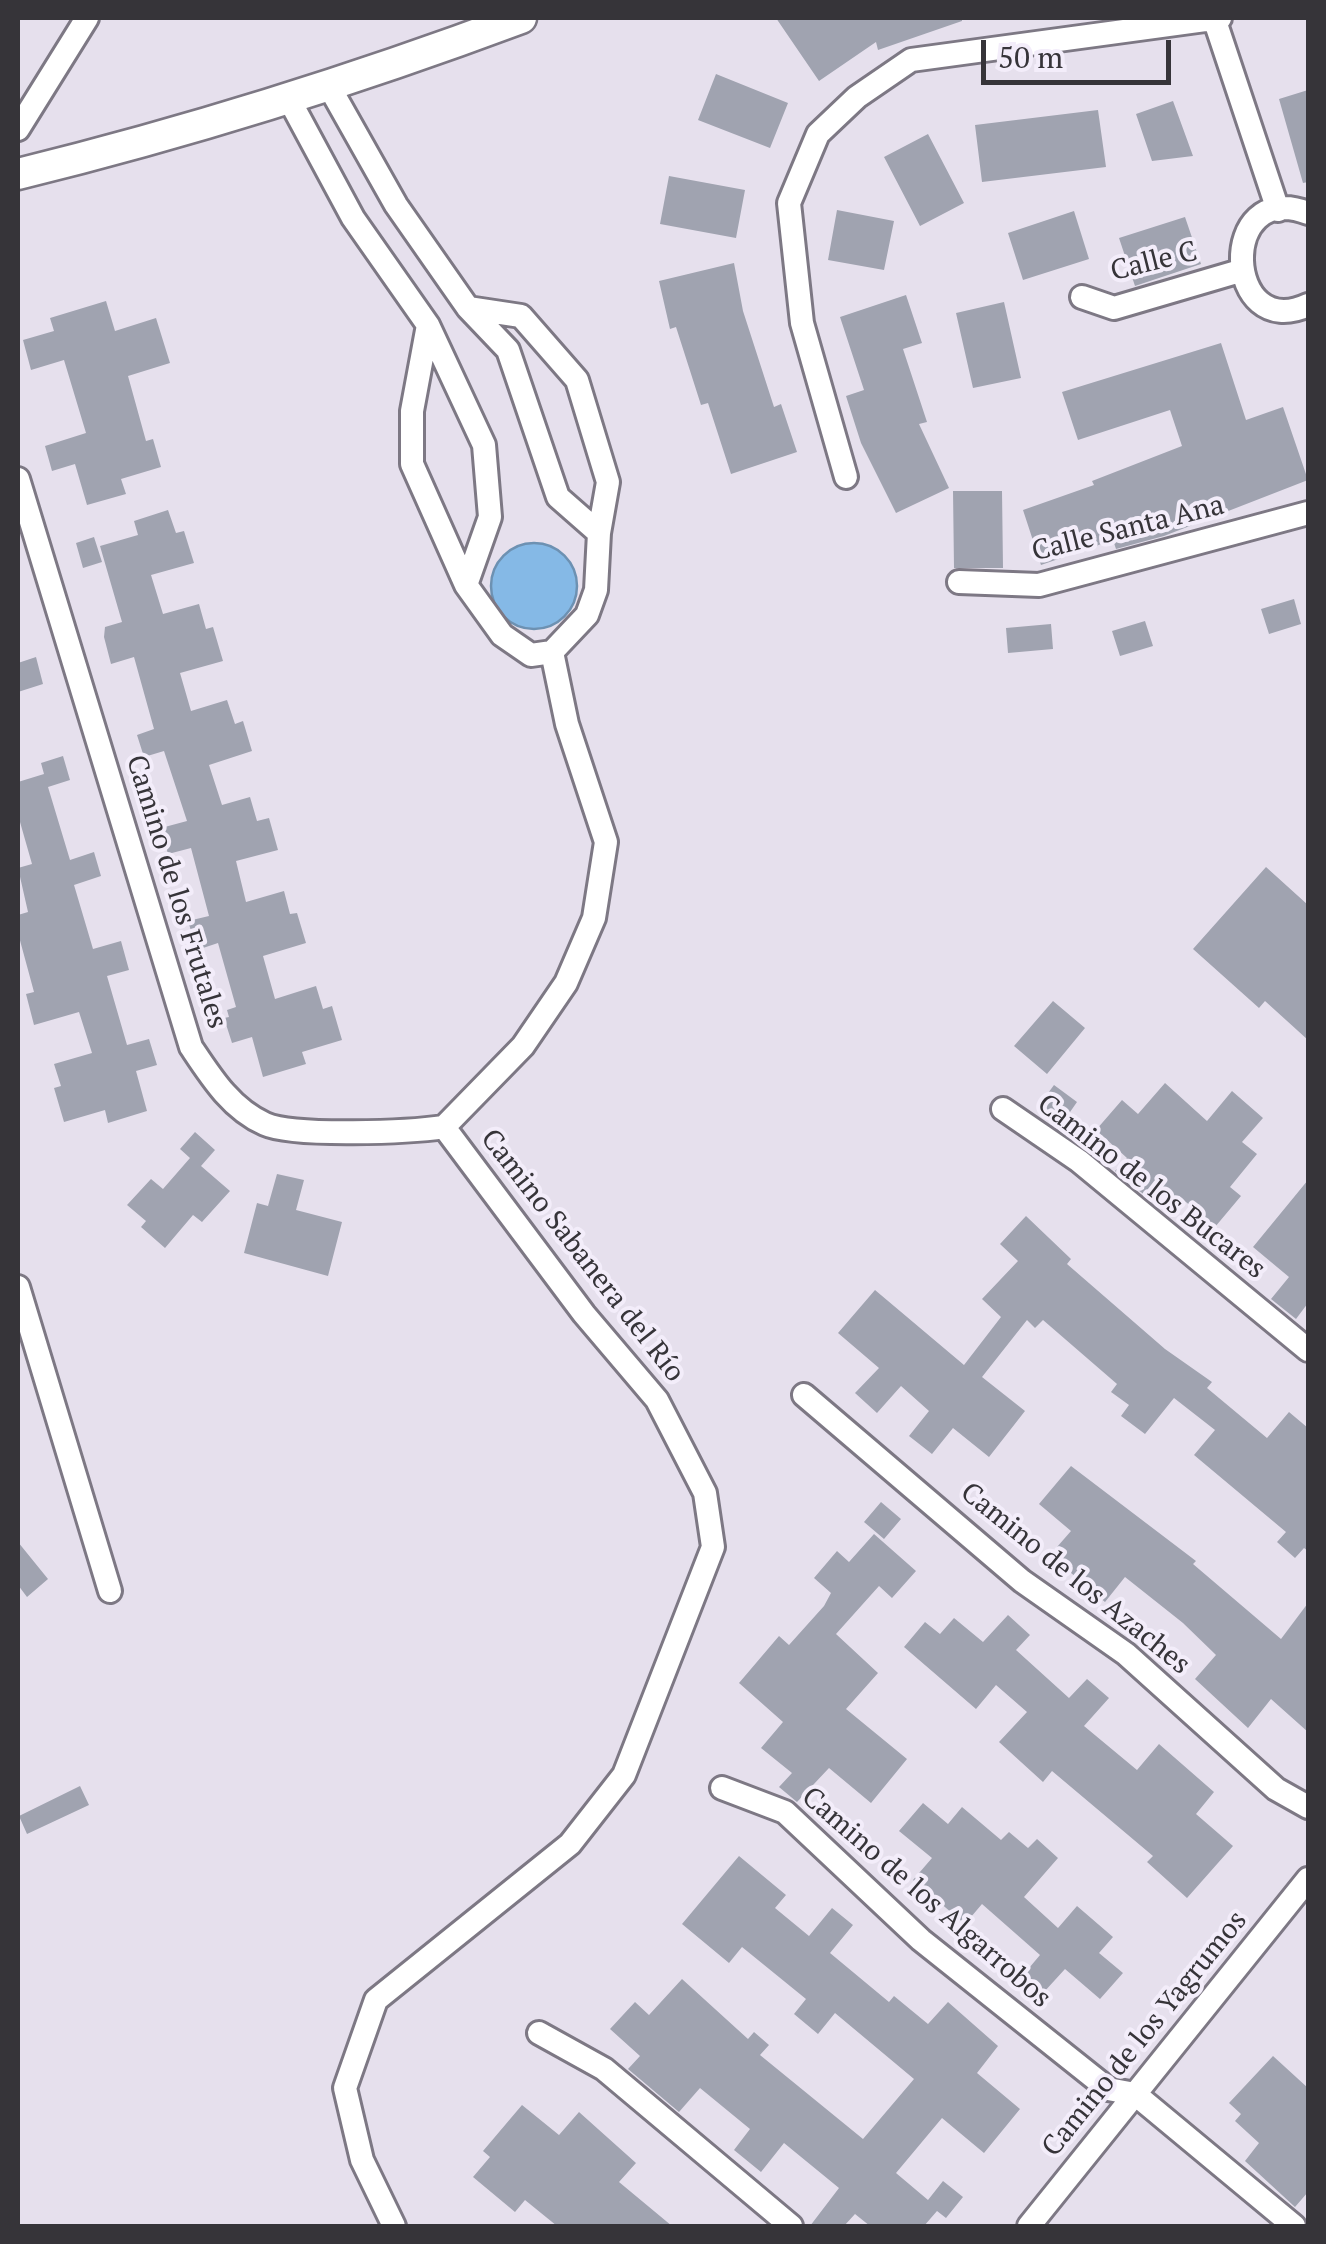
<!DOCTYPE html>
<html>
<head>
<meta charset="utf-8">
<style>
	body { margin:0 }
	#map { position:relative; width:1326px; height:2244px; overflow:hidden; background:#e6e0ed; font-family:"PT Serif",serif }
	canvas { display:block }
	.frame { position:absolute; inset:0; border:20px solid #363439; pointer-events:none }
	.scale { position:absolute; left:981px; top:40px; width:190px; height:45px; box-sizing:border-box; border:5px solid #363439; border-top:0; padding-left:12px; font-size:30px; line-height:35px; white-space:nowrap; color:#363439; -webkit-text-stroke:8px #f3edfa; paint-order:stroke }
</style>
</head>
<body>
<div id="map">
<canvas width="1326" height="2244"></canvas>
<div class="frame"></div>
<div class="scale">50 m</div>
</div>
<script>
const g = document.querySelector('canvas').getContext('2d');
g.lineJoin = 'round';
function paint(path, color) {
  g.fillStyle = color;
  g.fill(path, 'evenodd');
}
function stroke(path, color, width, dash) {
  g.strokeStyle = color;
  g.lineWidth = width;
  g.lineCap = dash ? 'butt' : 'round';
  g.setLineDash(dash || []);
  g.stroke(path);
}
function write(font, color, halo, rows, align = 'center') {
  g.font = font + ' "PT Serif",serif';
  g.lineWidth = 8;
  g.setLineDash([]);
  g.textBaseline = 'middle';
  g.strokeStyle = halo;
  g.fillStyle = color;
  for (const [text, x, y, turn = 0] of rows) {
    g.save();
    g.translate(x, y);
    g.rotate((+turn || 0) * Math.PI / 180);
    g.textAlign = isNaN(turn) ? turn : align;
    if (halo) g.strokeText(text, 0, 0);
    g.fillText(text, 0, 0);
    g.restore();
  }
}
const water = new Path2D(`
	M491 586a43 43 0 1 1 86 0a43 43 0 1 1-86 0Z`);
const building = new Path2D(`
	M776,18H962V21L878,50L876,42L819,81Z
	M716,74L788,103L770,148L698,120Z
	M1308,90V182L1303,183L1279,99Z
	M1173,101L1193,156L1152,161L1136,114Z
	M1098,110L1106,167L982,182L975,125Z
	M928,134L964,203L920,226L884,157Z
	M669,176L745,190L736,238L660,224Z
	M837,210L894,221L884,270L828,260Z
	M1074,211L1089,259L1023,280L1008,233Z
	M1185,217L1201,264L1135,286L1119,238Z
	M734,263L743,311L774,407L781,404L797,452L731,474L708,403L701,405L676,327L670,329L659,281Z
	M906,295L922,343L903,349L927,422L919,424L949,488L896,513L861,443L846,396L864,390L840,317Z
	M106,301L115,331L156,318L170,363L128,376L146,441L153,439L161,467L121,479L126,494L87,505L75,464L52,471L45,446L86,433L64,360L31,370L23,340L54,331L50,318Z
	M1004,302L1021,378L973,388L956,313Z
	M1221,343L1246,420L1283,407L1308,480L1164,536L1116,549L1113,540L1041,565L1023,510L1094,485L1092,481L1182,446L1170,410L1078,440L1062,392Z
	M953,491H1002L1003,568H954Z
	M168,510L176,533L184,531L194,563L151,575L163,614L199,604L206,629L213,627L223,661L180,673L191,711L227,700L235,724L243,721L252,751L209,765L222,805L250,797L257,821L269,818L278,850L236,861L246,902L284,891L290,914L297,913L306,943L263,956L275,999L316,986L323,1009L332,1006L342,1040L302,1052L306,1064L263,1077L252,1037L232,1043L224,1018L229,1017L227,1010L236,1007L218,943L197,950L188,921L209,916L191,848L168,854L161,828L187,821L164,751L144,757L137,735L154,729L134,657L111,664L104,637L105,627L122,622L100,546L138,535L134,521Z
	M94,537L102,562L83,568L76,543Z
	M1294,599L1301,624L1269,634L1261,609Z
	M1145,621L1153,646L1120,656L1112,631Z
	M1051,624L1053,649L1008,653L1006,628Z
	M36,657L43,684L18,692V663Z
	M63,756L70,780L48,787L70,860L94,852L101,876L74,885L93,949L121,941L129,970L107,976L127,1045L149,1039L157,1065L136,1071L147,1111L108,1123L105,1110L64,1122L54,1088L61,1086L54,1064L92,1053L79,1012L34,1025L26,994L34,992L18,933V915L28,912L18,868L32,864L18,815V782L44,774L41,763Z
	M1266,867L1308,905V1040L1265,1001L1259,1008L1193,949Z
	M1053,1001L1085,1028L1047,1074L1014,1046Z
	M1165,1083L1207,1121L1232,1091L1263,1118L1242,1142L1257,1154L1230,1187L1241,1196L1215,1227L1179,1196L1167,1211L1138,1190L1115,1171L1127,1158L1096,1130L1122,1100L1138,1114Z
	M1054,1085L1077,1102L1061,1125L1037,1108Z
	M195,1132L215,1150L201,1166L230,1191L202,1222L193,1215L165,1248L141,1227L146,1221L127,1205L151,1179L163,1189L190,1158L180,1149Z
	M277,1174L304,1180L296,1210L342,1222L328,1276L244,1253L257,1203L268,1206Z
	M1308,1180V1303L1296,1319L1271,1299L1289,1277L1253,1247Z
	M1026,1216L1071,1259L1067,1264L1165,1349L1212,1382L1207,1388L1267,1438L1289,1412L1308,1428V1551L1304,1548L1295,1558L1277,1542L1286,1532L1194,1455L1215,1430L1174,1398L1145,1434L1121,1416L1129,1405L1111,1392L1117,1384L1043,1320L1035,1328L1027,1320L982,1377L1025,1411L989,1457L953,1428L932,1454L909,1436L929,1411L901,1386L877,1413L855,1393L879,1368L838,1333L875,1290L964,1365L1001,1317L982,1299L1018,1261L1000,1244Z
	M1071,1466L1196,1561L1193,1564L1281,1639L1308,1603V1732L1271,1699L1248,1728L1195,1679L1216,1655L1183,1623L1125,1577L1105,1602L1050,1555L1071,1531L1039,1504Z
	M881,1502L901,1519L884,1539L864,1522Z
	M874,1534L916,1571L892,1598L879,1586L836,1634L878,1673L846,1709L907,1759L871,1803L829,1768L797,1802L779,1787L792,1773L761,1748L783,1722L739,1683L779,1636L789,1645L824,1606L831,1593L814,1578L837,1551L849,1562Z
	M18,1542L48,1579L27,1597L18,1585Z
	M1008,1615L1030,1635L1016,1650L1069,1698L1087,1679L1109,1698L1084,1726L1137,1770L1159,1744L1214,1792L1196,1814L1233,1846L1187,1898L1147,1862L1153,1856L1052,1771L1043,1782L999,1742L1027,1712L996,1685L976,1709L904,1647L925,1622L940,1634L954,1618L983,1642Z
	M80,1786L89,1805L27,1834L19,1816Z
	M923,1803L948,1824L962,1807L1001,1840L1009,1832L1028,1848L1037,1839L1058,1858L1024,1897L1058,1928L1077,1906L1113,1937L1099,1953L1123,1973L1100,1999L1065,1969L1044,1992L1024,1974L1040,1955L982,1904L965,1924L913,1880L932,1858L899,1831Z
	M739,1856L786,1895L775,1908L809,1936L832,1908L853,1925L830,1953L889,2002L894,1996L928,2024L948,2002L998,2046L977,2073L1020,2109L984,2153L942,2118L896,2173L928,2200L943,2181L963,2197L946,2218L937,2211L924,2226H870L855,2214L844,2226H810L839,2188L784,2143L761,2172L734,2150L750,2129L700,2088L679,2112L628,2069L640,2056L610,2029L635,2002L649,2015L682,1979L748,2039L754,2032L769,2045L760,2055L863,2139L914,2079L835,2013L818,2034L794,2014L806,1999L742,1947L729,1963L682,1924Z
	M1273,2056L1308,2088V2192L1295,2207L1245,2161L1259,2143L1235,2121L1241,2114L1229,2103Z
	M522,2105L559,2135L579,2112L636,2163L619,2182L672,2226H557L525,2200L515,2212L473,2177L490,2157L483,2151Z`);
const street = new Path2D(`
	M1214,18L1278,210
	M330,88L396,205L468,308L521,316L577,380L608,482L599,533L596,590L587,615L552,652L531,655L502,635L466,585L412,464V411L428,325
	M290,101L353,218L428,325L484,445L490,517L466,585
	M18,129L87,18
	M1308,213C1216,178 1224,344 1308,305
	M1082,297L1114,308L1240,271
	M468,308L508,350L558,497L599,533
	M846,477L802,323L789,203L818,134L857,97L911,60L1220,18
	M18,479L191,1047C211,1077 231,1109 265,1124C294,1137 411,1132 444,1127
	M959,582L1039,585L1308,513
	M1003,1109L1079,1161L1308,1350
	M444,1127L523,1046L566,983L594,918L606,842L567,724L552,652
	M18,1287L110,1591
	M804,1395L1022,1581L1126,1654L1276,1789L1308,1807
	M722,1788L785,1812L921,1940L1108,2089L1135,2094L1294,2226
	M539,2033L604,2069L791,2226
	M394,2226L362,2160L345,2088L376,2000L570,1844L624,1775L713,1547L705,1493L657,1400L584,1314L444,1127
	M1029,2226L1308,1879`);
const secondary = new Path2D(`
	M18,174C189,132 355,80 521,18`);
const streetNames = [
	["Calle C",1154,262,-14],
	["Calle Santa Ana",1128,529,-14],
	["Camino de los Frutales",176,892,73],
	["Camino de los Bucares",1151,1187,38],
	["Camino Sabanera del Río",582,1256,52],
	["Camino de los Azaches",1075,1579,39],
	["Camino de los Algarrobos",926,1898,41],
	["Camino de los Yagrumos",1145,2034,-51]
];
paint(water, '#85b9e6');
stroke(water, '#6d91b2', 2.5);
paint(building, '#a0a3b0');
stroke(street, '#7d7884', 28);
stroke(secondary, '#7d7884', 35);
stroke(street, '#fff', 22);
stroke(secondary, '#fff', 30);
write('28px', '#363439', '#f3edfa', streetNames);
</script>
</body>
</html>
